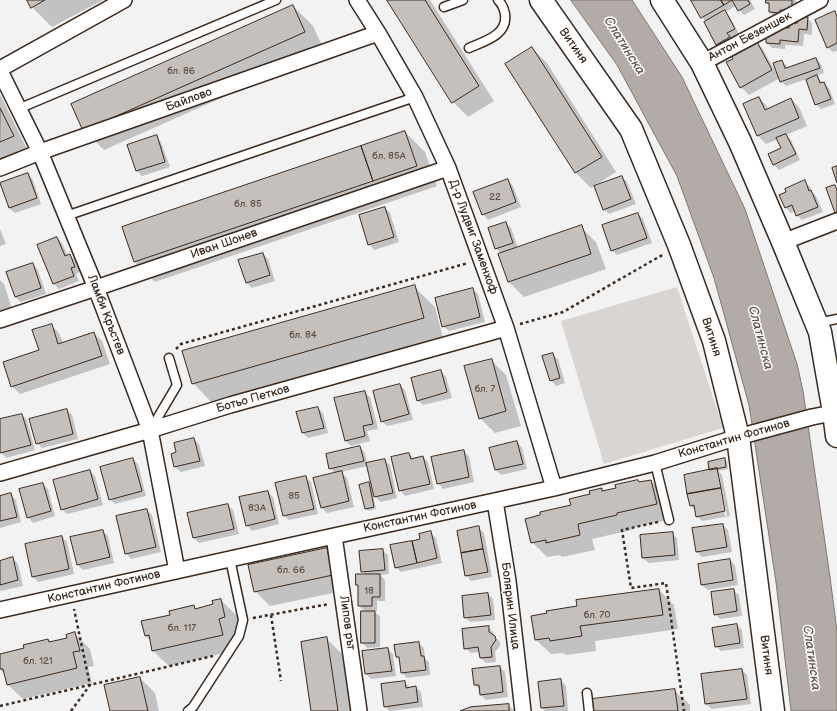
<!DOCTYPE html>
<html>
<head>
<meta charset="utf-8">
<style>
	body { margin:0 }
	canvas { display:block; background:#f3f2f2 }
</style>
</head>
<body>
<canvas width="837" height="711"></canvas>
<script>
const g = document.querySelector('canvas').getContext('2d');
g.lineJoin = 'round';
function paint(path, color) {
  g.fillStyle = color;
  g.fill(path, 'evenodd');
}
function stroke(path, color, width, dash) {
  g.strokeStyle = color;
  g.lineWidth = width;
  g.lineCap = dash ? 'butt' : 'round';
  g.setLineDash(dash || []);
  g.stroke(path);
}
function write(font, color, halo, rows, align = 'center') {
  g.font = font + ' "Balsamiq Sans",sans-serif';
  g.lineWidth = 3;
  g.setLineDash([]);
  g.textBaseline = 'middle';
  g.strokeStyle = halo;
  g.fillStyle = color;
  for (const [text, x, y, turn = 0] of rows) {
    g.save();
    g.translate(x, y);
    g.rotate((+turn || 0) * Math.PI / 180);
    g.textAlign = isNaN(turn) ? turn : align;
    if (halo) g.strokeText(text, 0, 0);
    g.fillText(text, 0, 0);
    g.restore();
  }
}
const green = new Path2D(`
	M677,287L723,428L604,464L561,321Z`);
const water = new Path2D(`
	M571,0H632L682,77L745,209L797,364L803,391L830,577L837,631V711H791L776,582L749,405L714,278L677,176L617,65Z`);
const shadow = new Path2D(`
	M28,0H103L52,27L32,7Z
	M388,0H430L494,101L468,117L453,102Z
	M692,0H750L755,9L744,15L739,10L736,6L725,12L730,17L739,34L732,38L734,43L722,50L717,44L706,22L702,17Z
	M767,0H795L797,2L796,16L775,17L770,12V6L767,3Z
	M293,6L313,26L325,52L104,150L84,130Z
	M834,13L837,15V51L833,52L827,47Z
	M807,18L812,23V35L804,34L803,46L785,45V49L772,48L767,43V34L774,35L790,29Z
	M754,40L762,48L778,76L779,75L782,61L787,66L788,69L816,59L821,64L824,73L816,76L823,83H824L829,88L835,104L821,109L816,104L807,79L786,86L781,81L780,78L749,95L741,87L734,59Z
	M532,48L547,63L616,172L591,188L576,173L507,64Z
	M0,94L28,151L0,161Z
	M759,98L767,106L768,109L791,99L799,107L807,126L786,135L791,140L800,160L779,170L774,165L770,155L782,149L778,139L766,144L758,136L744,104Z
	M405,132L425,152L437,186L155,282L135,262L123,228Z
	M156,136L161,142L170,167L142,176L137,171L129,146Z
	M28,174L33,180L41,204L15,213L9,208Z
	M622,177L627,182L636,204L609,214L604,209Z
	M508,181L513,186L521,207L488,220L483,214Z
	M805,182L810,187L812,192L816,196L823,212L802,220L797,215L796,211L791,213L786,208L781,195Z
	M385,208L390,213L399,242L374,250L369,244Z
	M638,214L643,219L652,243L617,255L612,250Z
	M506,223L511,228L518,248L581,227L596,242L606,269L524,297L509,282L500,255L501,254L496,248Z
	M0,229L6,244L0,246Z
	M57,238L62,243L68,256L70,255L75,260L80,272L76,274L79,281L59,289L54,284L38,246Z
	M263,254L268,259L275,281L252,288L246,282Z
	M33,264L38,270L46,294L21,302L15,297Z
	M0,280L4,284L12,309L0,313Z
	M414,287L435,307L443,338L213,404L193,383Z
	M472,289L478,294L485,322L449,331L443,326Z
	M51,325L59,333L63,343L94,333L102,341L110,364L20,394L12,386L40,351Z
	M552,354L558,359L565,383L556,386L551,380Z
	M491,360L506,375L521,426L495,433L480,418Z
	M441,371L446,377L452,398L423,405L418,400Z
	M400,385L405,390L413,420L387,426L382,421Z
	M364,392L370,397L378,429L367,431L370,441L351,446L346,441L335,399Z
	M318,408L323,413L328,433L308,438L303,433Z
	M67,410L72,415L78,439L42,448L37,443Z
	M22,415L27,420L35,450L6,458L1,452L0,449V420Z
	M194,439L199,444L205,466L181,472L175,467L172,454L178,453Z
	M517,442L522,448L527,469L501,475L496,470Z
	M360,447L365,453L367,463L384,460L390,465L397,498L381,502L375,497L368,466L341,472L347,478L354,507L327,513L322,508L336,474L330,468Z
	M463,451L469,456L474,482L443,489L438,483Z
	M409,454L414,459L423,457L428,462L434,489L405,496L400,490Z
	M133,459L138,464L146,496L115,504L110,499Z
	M724,459L727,461L728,469L718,471L722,475L730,516L702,521L697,516L696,511L690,505L710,471ZM717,474H719L727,516H725Z
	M90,471L95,476L103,505L67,514L62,509Z
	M306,477L311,482L318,514L289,520L284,515Z
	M638,481L640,483L651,481L666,496L672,519L631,528L632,530L592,539L595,550L562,557L560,555L547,557L532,542L572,506L591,495L601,489L604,492L617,489Z
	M368,483L371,486L376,509L368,511L366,509Z
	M43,484L48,489L55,516L33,523L28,517Z
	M268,492L273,497L279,524L252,531L247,525Z
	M10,494L16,500L21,522L0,528V497Z
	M228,505L233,510L239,534L199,543L194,538Z
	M147,510L152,515L161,552L131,559L126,553Z
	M723,525L728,530L732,552L702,557L696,551Z
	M479,528L484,533L492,577L471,581L466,575Z
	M103,531L108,536L114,563L83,570L78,565Z
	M431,533L436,538L442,563L401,572L396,567L421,540Z
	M672,533L677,538L679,560L649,563L643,558Z
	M62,537L67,542L74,574L38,582L33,577Z
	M327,549L342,564L348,590L270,606L255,591Z
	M382,550L388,555L389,574L380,575L385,580V601H377V611H374L380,617V647L367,648L362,642L366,612L359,606L366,575L362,571Z
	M13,559L18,564L23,586L0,591V562Z
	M730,560L735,565L738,585L708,590L702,585Z
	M659,590L674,605L678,629L595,641L596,651L566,655L563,653L551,654L535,639L578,607Z
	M733,590L739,595L742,616L720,619L715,614Z
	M488,594L493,599L495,620L470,622L465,617Z
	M221,600L236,615L240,632L234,634L237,650L169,666L153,651L151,641L146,636L171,615L193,606L196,609L214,605Z
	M737,625L742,630L744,648L721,651L716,646Z
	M488,627L493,632L494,636L500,642V646L495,652L496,662L486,663L481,658L480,652L471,653L465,648Z
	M75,634L90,649L94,666L88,667L92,683L23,699L7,684L5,675L0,669V655L25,649L48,640L51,643L68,638Z
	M327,639L342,654L351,711H312Z
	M418,643L424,648L425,659L429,662L430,675L407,678L402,673L400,660L397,657Z
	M388,649L393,654L396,676L371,679L366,674Z
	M500,667L505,672L508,697L486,700L481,695L480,690L475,685Z
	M742,670L747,675L751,704L712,709L706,704L703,675Z
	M140,678L155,693L159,711H111Z
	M560,680L566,686L568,711H545L542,708L539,683Z
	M405,682L410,688L416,687L421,692L423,707L389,711L385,706Z
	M674,690L690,705V711H594Z
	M508,705L515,711H463Z`);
const building = new Path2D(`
	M27,0H45L31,8Z
	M387,0H425L479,86L452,103Z
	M691,0H721L724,5L701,18Z
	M721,0H748L750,4L738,11L732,0L724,5Z
	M766,0H792V11L780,10V13L769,12V3H766Z
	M293,5L305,32L83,131L71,104Z
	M725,10L735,29L727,33L730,37L716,45L704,22Z
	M835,11L837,17V43L827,48L815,20Z
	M798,17H808L807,30L799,29L798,42L780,40V44L766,43V33L773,34L774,27L789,28L790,23H797Z
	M755,38L772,70L740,88L726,62L733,59L729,52Z
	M532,47L602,157L575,173L505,64Z
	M816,58L820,68L780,82L773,63L782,60L785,68Z
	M817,75L820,83L824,82L831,99L815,105L806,80Z
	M759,97L765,110L791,98L799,118L757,136L743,104Z
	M0,108L14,136L0,142Z
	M405,131L417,166L373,181L361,146Z
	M786,134L796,154L773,165L768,154L781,148L776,138Z
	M157,135L165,162L136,171L127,145Z
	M361,146L373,181L134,262L122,227Z
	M837,166V183L832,168Z
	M28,173L37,198L9,208L0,183Z
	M622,176L631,199L603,210L594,186Z
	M508,179L516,202L482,215L473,192Z
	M805,180L809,191L811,190L818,207L796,216L792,205L785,208L779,195L786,192L785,189Z
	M835,185L837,190V212L835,213L826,188Z
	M385,207L394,237L368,245L359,215Z
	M638,213L647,238L611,251L602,225Z
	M506,222L513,243L495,249L488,228Z
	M582,225L591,254L508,282L498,254Z
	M57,237L65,256L70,254L75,267L71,268L74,276L53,284L37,245Z
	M263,253L270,275L246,283L238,260Z
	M33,263L41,288L15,297L6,272Z
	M415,285L424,318L192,384L182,351Z
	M473,288L480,317L442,327L435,298Z
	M52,324L58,344L94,332L102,356L11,387L3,362L39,350L32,330Z
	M553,353L560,378L550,381L542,356Z
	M492,359L506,411L479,419L464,366Z
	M441,370L447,392L417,401L411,378Z
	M400,384L409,414L381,422L373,391Z
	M365,391L373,424L363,426L365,436L345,441L334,398Z
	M318,407L324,428L302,433L296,412Z
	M67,409L73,434L36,444L29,419Z
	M22,414L31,445L0,453V419Z
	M194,438L200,461L174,467L171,454L176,452L174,443Z
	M517,441L523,464L495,470L489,448Z
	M360,446L364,461L329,469L326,454Z
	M464,450L469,477L437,484L431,457Z
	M409,453L411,459L423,456L430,484L399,491L391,457Z
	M133,458L142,491L109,500L100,467Z
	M725,458L726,467L709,470L708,462Z
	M385,459L393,493L374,497L366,463Z
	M717,468L721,488L687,494L684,475Z
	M90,470L98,499L61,510L53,480Z
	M342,471L349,501L321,508L313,478Z
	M306,476L314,509L283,516L275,483Z
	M638,480L639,482L651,480L657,504L617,513V515L578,524L580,535L546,543V540L531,543L525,519L540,515V512L571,505L569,499L590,494L589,491L602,488V491L616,488L615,485Z
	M369,482L374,507L365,509L359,485Z
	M43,483L51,511L27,518L19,489Z
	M721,488L725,511L696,517L694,505L690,506L687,494Z
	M268,491L275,519L246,526L239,497Z
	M11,493L17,517L0,521V496Z
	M228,504L234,529L193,538L187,513Z
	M147,509L156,547L125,554L116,516Z
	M723,524L727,547L696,552L692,528Z
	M479,526L483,549L461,553L457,531Z
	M103,530L110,557L77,565L70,537Z
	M431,531L437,558L417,563L412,541L420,539L419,534Z
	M673,532L675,555L642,558L640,535Z
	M62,536L69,569L32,577L25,544Z
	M412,541L417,563L395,568L390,545Z
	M327,548L333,575L254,592L248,565Z
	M383,549L385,570L361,572L359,551Z
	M483,549L488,572L465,576L461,553Z
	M13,557L18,580L0,585V561Z
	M730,559L733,580L701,585L698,564Z
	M356,574H380V597H372V606H358V585H356Z
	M659,589L663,615L580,626L582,636L550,641L549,638L535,640L531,616L547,613L546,611L577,606L576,600Z
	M734,589L737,611L714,615L711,592Z
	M488,593L491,615L464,618L462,596Z
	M221,599L225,617L219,619L223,635L152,651L149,635L145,636L141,621L170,615L169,611L194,605L195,609L213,604L212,601Z
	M361,611H375V643H361Z
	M737,624L740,643L715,647L712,628Z
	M489,626V632L495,636L496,640L491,647L492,657L480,658L478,647L464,649L462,629Z
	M75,632L80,651L73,652L77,668L7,685L3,669H0V654L24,648L23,645L48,639L49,642L67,638L66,635Z
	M327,637L338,711H311L301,642Z
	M419,642L421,656H424L426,670L401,673L399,657H396L394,645Z
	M388,648L392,671L365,674L362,651Z
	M500,666L503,692L480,695L479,685H474L472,669Z
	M742,669L747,699L705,704L701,674Z
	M140,677L148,711H110L104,685Z
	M561,679L564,706L541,708L538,682Z
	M405,681L406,688L416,686L418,702L384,707L381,684Z
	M675,689L678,711H593L592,699Z
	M509,704V711H460L470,707Z`);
const path = new Path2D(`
	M520,324L563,312L664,254
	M176,349L181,344L468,263
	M658,522L622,530L631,588L666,583L684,711
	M271,615L281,681
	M253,618L329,604
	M0,706L213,656
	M71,711L90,685L74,609`);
const lane = new Path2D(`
	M444,7L463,0
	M469,48C485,41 508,35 505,14C504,8 502,4 498,0
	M18,109L276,0
	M66,216L415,97
	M818,323L837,319
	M151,429L177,385L169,358
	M655,463L669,520
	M587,693L589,711
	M188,711L193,707L239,636L243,620L230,559`);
const street = new Path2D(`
	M357,0L378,33L415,97L448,168L506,328L554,488
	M702,63L820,0
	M0,69L124,0
	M0,71L40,152L96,288L150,430L177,571
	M0,168L40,152L378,33
	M783,242L837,221
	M0,320L96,288L448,168
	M0,473L150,430L230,405L506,328
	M495,501L508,581L523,711
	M334,536L359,711
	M0,610L334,536L554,488L655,463L738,437L812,417L837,412`);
const secondary = new Path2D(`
	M541,0L631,129L679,245L714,341L738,437L773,711
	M662,0L702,63L740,142L783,242L820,332L834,412L837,436`);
const numberNames = [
	["бл. 86",181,71],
	["бл. 85А",389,156],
	["22",495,197],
	["бл. 85",248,204],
	["бл. 84",303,335],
	["бл. 7",485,389],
	["85",294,496],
	["83А",257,508],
	["бл. 66",291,570],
	["18",369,591],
	["бл. 70",597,615],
	["бл. 117",182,628],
	["бл. 121",38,661]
];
const streetNames = [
	["Антон Безеншек",750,37,-28],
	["Витиня",573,46,55],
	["Байлово",189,100,-20],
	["Д-р Лудвиг Заменхоф",473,237,70],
	["Иван Шонев",224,244,-19],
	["Ламби Кръстев",106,315,69],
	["Витиня",711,337,72],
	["Ботьо Петков",253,399,-16],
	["Константин Фотинов",734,439,-16],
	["Константин Фотинов",420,517,-12],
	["Константин Фотинов",104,587,-13],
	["Болярин Илица",510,606,83],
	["Липов рът",347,623,82],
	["Витиня",766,655,83]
];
const waterNames = [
	["Слатинска",624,46,58],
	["Слатинска",760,338,75],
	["Слатинска",811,658,82]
];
paint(green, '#d8d5d2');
paint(water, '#b2aba7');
stroke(water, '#827770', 1);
paint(shadow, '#0003');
paint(building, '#c6c0bd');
stroke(building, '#3b2a1e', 1);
stroke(lane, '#3b2a1e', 11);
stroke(street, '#3b2a1e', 18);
stroke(secondary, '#3b2a1e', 25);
stroke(path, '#3b2a1e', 2.5, [3, 3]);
stroke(lane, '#fff', 8);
stroke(street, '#fff', 15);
stroke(secondary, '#fff', 22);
write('10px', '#5e5046', null, numberNames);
write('12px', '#3b2a1e', '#fff', streetNames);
write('italic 13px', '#65574e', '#fff', waterNames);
</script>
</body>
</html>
